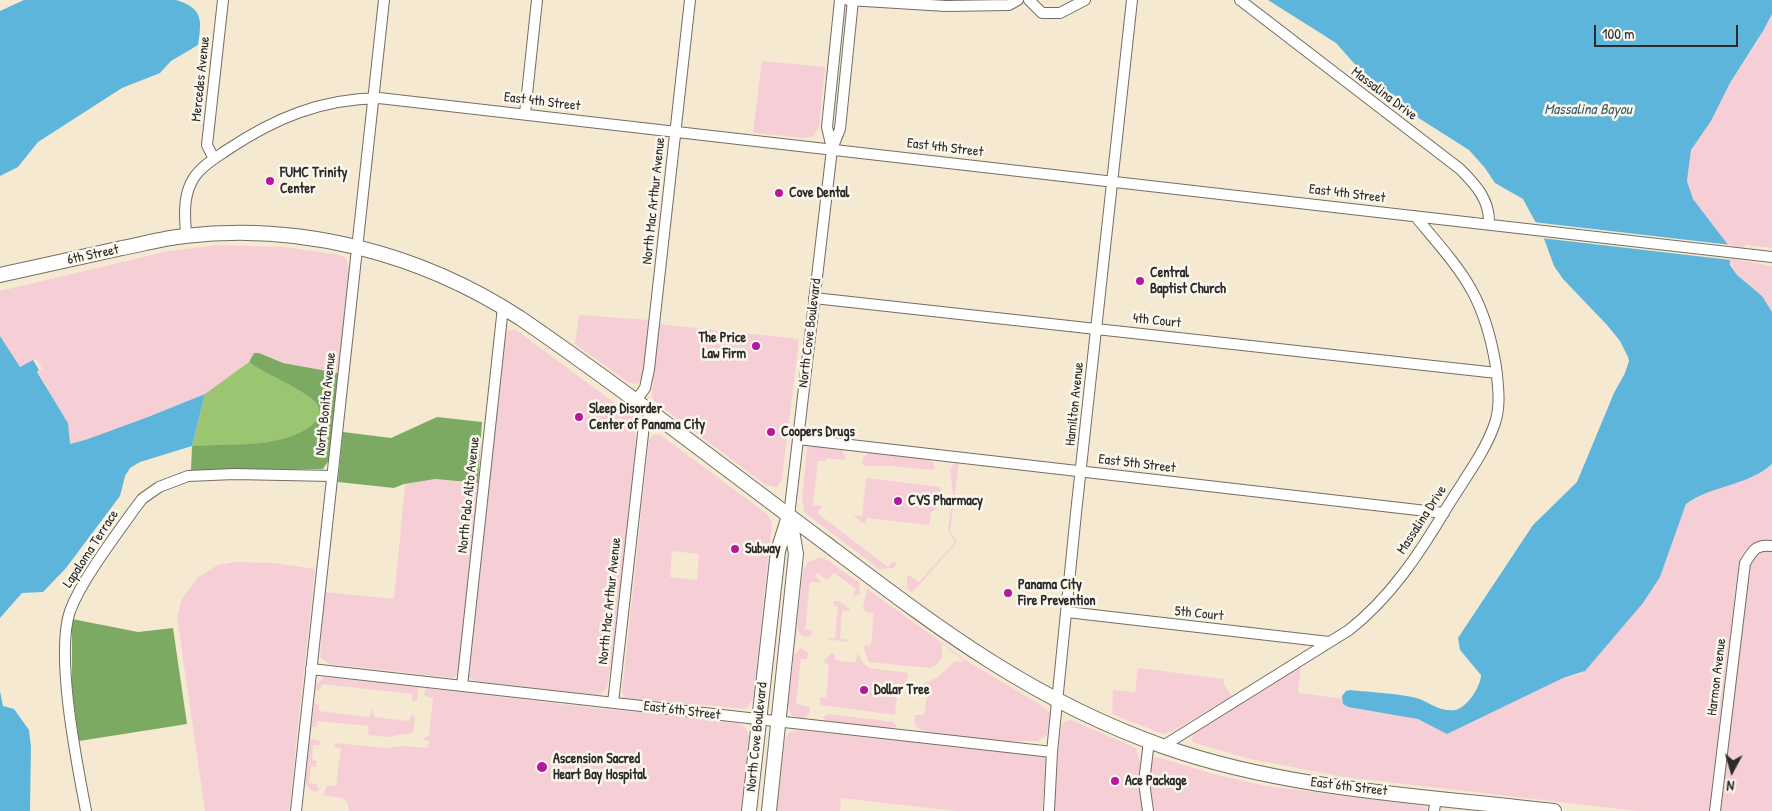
<!DOCTYPE html>
<html>
<head>
<meta charset="utf-8">
<style>
	body { margin:0 }
	#map { position:relative; width:1772px; height:811px; overflow:hidden; background:#f5e9d2; font-family:"Patrick Hand",sans-serif }
	canvas { display:block }
	.north { position:absolute; left:1707px; top:746px; width:50px; height:50px; -webkit-text-stroke:4px #fbf7ec; paint-order:stroke; rotate:186deg; font-size:14px; font-weight:700; line-height:20px; text-align:center; color:#2b2b2b }
	.north::after { content:''; display:block; margin:auto; width:18px; height:22px; background:#2b2b2b; clip-path:polygon(50% 0,100% 100%,50% 72%,0 100%) }
	.scale { position:absolute; left:1594px; top:25px; width:144px; height:22px; box-sizing:border-box; border:2px solid #2b2b2b; border-top:0; padding-left:6px; font-size:15px; line-height:18px; white-space:nowrap; color:#2b2b2b; -webkit-text-stroke:4px #fbf7ec; paint-order:stroke }
</style>
</head>
<body>
<div id="map">
<canvas width="1772" height="811"></canvas>
<div class="north">N</div>
<div class="scale">100 m</div>
</div>
<script>
const g = document.querySelector('canvas').getContext('2d');
g.lineJoin = 'round';
function paint(path, color) {
  g.fillStyle = color;
  g.fill(path, 'evenodd');
}
function stroke(path, color, width, dash) {
  g.strokeStyle = color;
  g.lineWidth = width;
  g.lineCap = dash ? 'butt' : 'round';
  g.setLineDash(dash || []);
  g.stroke(path);
}
function write(font, color, halo, rows, align = 'center') {
  g.font = font + ' "Patrick Hand",sans-serif';
  g.lineWidth = 5;
  g.setLineDash([]);
  g.textBaseline = 'middle';
  g.strokeStyle = halo;
  g.fillStyle = color;
  for (const [text, x, y, turn = 0] of rows) {
    g.save();
    g.translate(x, y);
    g.rotate((+turn || 0) * Math.PI / 180);
    g.textAlign = isNaN(turn) ? turn : align;
    if (halo) g.strokeText(text, 0, 0);
    g.fillText(text, 0, 0);
    g.restore();
  }
}
const built = new Path2D(`
	M1772,14V248L1745,245L1744,248L1729,246L1693,199L1687,181L1691,150L1711,121L1730,83L1757,42Z
	M762,61L825,67L819,127L813,136L805,138L753,133Z
	M218,245L285,247L339,255L346,258L349,268L338,373L283,363L259,353L230,377L205,394L148,417L88,439L69,444L68,423L37,371L42,369L37,359L20,367L0,336V291L169,251Z
	M1728,258L1772,266V312L1762,296L1737,275Z
	M579,315L649,320L644,368L640,382L636,384L629,383L575,344Z
	M659,324L799,339L782,479L777,487L766,485L655,402L652,397L653,374Z
	M515,329L636,419L635,454L612,657L607,688L599,695L474,681L469,677L505,337L508,331Z
	M659,434L767,514L772,523L753,699L746,709L695,704L675,705L626,700L622,692L649,439L653,435ZM672,551L699,554L697,580L670,577Z
	M814,445L841,448L846,458L843,460L826,458L825,461H818L813,505L822,506L817,513L888,567L893,562L897,563L894,568L879,569L804,512L802,499L807,448Z
	M870,452L927,458L933,462L935,468L932,470L891,466H866L862,464L863,457Z
	M957,462H959L950,531L957,542L912,593L907,588V576L909,575L919,582L955,542L948,530L953,493L950,471L953,465Z
	M1772,464V542L1751,545L1744,551L1739,561L1709,811H1637L1344,777L1246,758L1192,742L1193,733L1301,665L1298,693L1432,710L1430,726L1563,678L1581,674L1643,603L1660,577L1686,504L1713,490L1750,478Z
	M406,476L479,484L458,673L454,678L330,664L320,657L325,592L394,599Z
	M866,478L939,487L942,492L941,501L935,504L938,508L931,512L929,525L867,518L865,524L853,516H862Z
	M1765,551H1772V811H1720L1749,568L1752,557Z
	M821,557L829,561L967,661L1044,707L1050,713L1047,735L1038,741H994L827,722L800,718L791,715L788,706L803,570L808,562ZM817,573L827,580L834,573L856,589L853,595L854,597L860,594L859,583L867,589L863,607L866,612L874,613L871,645L863,646L869,662L930,668L935,666L942,658V644L965,661L954,662L937,678L919,685L928,688L924,715H915L914,721L916,726L925,733L892,729L897,726L894,722L828,714L823,717L826,722L803,719L809,714L810,707L796,704L801,659H807L809,653L801,648L794,655L797,628L802,636L808,637L812,634L811,630L805,629L810,582H821L815,576Z
	M235,562L275,563L315,569L289,811H205L177,617L182,599L197,578L218,565Z
	M834,601H839L851,610L842,611L840,639L848,640V642L826,639L835,638L838,607L833,605Z
	M832,653L835,655V660L855,663L858,653L864,664L869,668L908,673L907,686L898,685L895,715L821,705L819,698L826,697L829,665L823,661Z
	M1138,668L1224,679V685L1232,696L1173,731L1163,734L1112,714L1113,690L1135,692Z
	M324,677L417,687L595,708L674,716L740,724L745,727L749,736L741,811H349L347,802L342,798L323,795L327,786H336L341,748L335,747L334,743L386,748L402,746L428,748L429,741L422,739L429,736L433,699L424,695L425,688H418L417,700L415,702L412,700V694L322,684L320,691L316,690L314,703L319,705V711L369,717L373,709L374,717L409,721L411,715L415,716L413,733L386,737L368,735L369,726L318,721L316,727H312L310,739L319,740L321,743L320,745H313L312,760L317,761L316,767L311,766L309,783L317,784L319,791L313,792L305,783L316,685Z
	M1071,720L1136,748L1140,763L1139,786L1143,811H1052L1061,727L1066,721Z
	M796,730L1047,757L1042,811H955L841,798L840,811H777L785,739L789,733Z
	M1157,757L1213,774L1266,786L1423,806L1429,811H1153L1149,784L1150,764L1153,758Z`);
const green = new Path2D(`
	M249,362C263,373 309,391 317,405C319,407 319,413 320,416C295,450 230,445 192,446L205,394Z`);
const forest = new Path2D(`
	M254,353H259L283,363L338,373L329,460L323,469L191,471L192,446C230,443 294,451 320,416C319,413 319,407 317,405C309,391 262,373 249,362Z
	M437,417L482,422L478,483L435,479L404,484L394,488L338,482L343,432L391,438Z
	M72,619L138,632L173,628L187,724L79,741L72,687Z`);
const water = new Path2D(`
	M24,0H176C203,8 202,20 198,45L171,61L160,73L122,88L38,142L18,167L0,176V11Z
	M1268,0H1772V14L1763,31L1730,83L1711,121L1691,150L1687,181L1693,199L1729,246L1730,265L1737,275L1762,296L1772,312V464C1748,486 1712,485 1686,504L1660,577L1643,603L1585,671L1563,678L1447,734L1418,719L1348,707L1343,704L1342,696L1346,691L1350,690C1366,692 1410,694 1422,700C1433,705 1442,712 1455,710C1467,708 1481,686 1481,675L1460,650L1458,638L1533,525L1577,482L1614,393L1625,373L1629,361L1628,357L1620,341L1607,325L1563,279L1554,266L1543,236L1523,199L1495,183L1485,168L1469,150L1406,110L1360,70L1336,43Z
	M0,336L20,367L33,360L39,370L37,372L68,423L70,444L88,439L148,417L205,394L192,446L140,462L130,468L125,476L120,496L66,568L43,592L22,593L0,618Z
	M0,691L3,706L14,709L29,730L31,747L30,811H0Z`);
const pier = new Path2D(`
	M1533,222L1731,245V260L1541,238Z`);
const minor = new Path2D(`
	M848,0L946,6L1009,5L1018,0
	M1029,0L1042,13H1060L1085,0
	M1240,0L1460,169C1476,185 1490,200 1489,224
	M525,113L537,0
	M832,148L827,127L840,0
	M214,159L207,145L223,0
	M186,235C185,218 183,199 191,183C198,168 214,159 227,150C275,118 321,99 379,98L1772,257
	M814,298L1497,373
	M635,402L645,388L649,369L690,0
	M798,439L1444,513
	M789,516L832,149L840,129L853,0
	M1067,612L1329,642
	M311,669L1052,752
	M462,686L503,307
	M613,703L644,425L652,414
	M1163,746L1349,630C1390,598 1420,553 1446,509C1462,482 1485,453 1495,423C1501,405 1498,385 1496,367C1484,293 1461,271 1415,216
	M86,811C77,764 55,655 70,611C81,581 114,538 133,511L142,499L159,487L188,476L234,474L332,476
	M296,811L384,0
	M1049,811L1052,752L1076,513L1132,0
	M1148,811L1144,782L1149,741
	M1434,811L1436,798
	M1715,811L1745,563C1753,550 1756,544 1772,546`);
const major = new Path2D(`
	M0,275C41,266 81,257 122,248C143,244 164,238 185,236C301,222 422,254 520,318C625,390 726,469 828,545C938,628 1033,701 1165,747C1287,790 1426,796 1554,811
	M749,811L778,551L789,516
	M769,811L796,554L790,519`);
const markers = [
	[270,181,5,"#b5179e"],
	[779,193,5,"#b5179e"],
	[1140,281,5,"#b5179e"],
	[756,346,5,"#b5179e"],
	[579,417,5,"#b5179e"],
	[771,432,5,"#b5179e"],
	[898,501,5,"#b5179e"],
	[735,549,5,"#b5179e"],
	[1008,593,5,"#b5179e"],
	[864,690,5,"#b5179e"],
	[542,767,6,"#b5179e"],
	[1115,781,5,"#b5179e"]
];
const streetNames = [
	["Mercedes Avenue",201,79,-84],
	["Massalina Drive",1384,94,37],
	["East 4th Street",542,102,7],
	["East 4th Street",945,148,7],
	["East 4th Street",1347,194,7],
	["North Mac Arthur Avenue",654,201,-84],
	["6th Street",93,255,-12],
	["4th Court",1157,321,6],
	["North Cove Boulevard",810,333,-83],
	["North Bonita Avenue",326,404,-84],
	["Hamilton Avenue",1075,404,-84],
	["East 5th Street",1137,464,7],
	["North Palo Alto Avenue",469,495,-84],
	["Massalina Drive",1422,520,-57],
	["Lapaloma Terrace",91,549,-57],
	["North Mac Arthur Avenue",610,601,-84],
	["5th Court",1199,614,6],
	["Harmon Avenue",1717,677,-83],
	["East 6th Street",682,711,7],
	["North Cove Boulevard",757,737,-84],
	["East 6th Street",1349,787,7]
];
const poiNames = [
	["FUMC Trinity",280,173],
	["Center",280,189],
	["Cove Dental",789,193],
	["Central",1150,273],
	["Baptist Church",1150,289],
	["The Price",746,338,"right"],
	["Law Firm",746,354,"right"],
	["Sleep Disorder",589,409],
	["Center of Panama City",589,425],
	["Coopers Drugs",781,432],
	["CVS Pharmacy",908,501],
	["Subway",745,549],
	["Panama City",1018,585],
	["Fire Prevention",1018,601],
	["Dollar Tree",874,690],
	["Ascension Sacred",553,759],
	["Heart Bay Hospital",553,775],
	["Ace Package",1125,781]
];
const waterNames = [
	["Massalina Bayou",1588,110]
];
paint(built, '#f6cfd6');
paint(green, '#9cc571');
paint(forest, '#7daa63');
paint(water, '#5eb5db');
paint(pier, '#f5e9d2');
stroke(minor, '#726e65', 12);
stroke(major, '#726e65', 16);
stroke(minor, '#fff', 10);
stroke(major, '#fff', 14);
for (const [x, y, r, color] of markers) {
  const dot = new Path2D();
  dot.arc(x, y, r, 0, 2 * Math.PI);
  g.fillStyle = color;
  g.fill(dot);
  stroke(dot, '#fbf7ec', 2);
}
write('14px', '#2b2b2b', '#fbf7ec', streetNames);
write('bold 14px', '#2b2b2b', '#fbf7ec', poiNames, 'left');
write('italic 15px', '#3d5b69', '#fbf7ec', waterNames);
</script>
</body>
</html>
